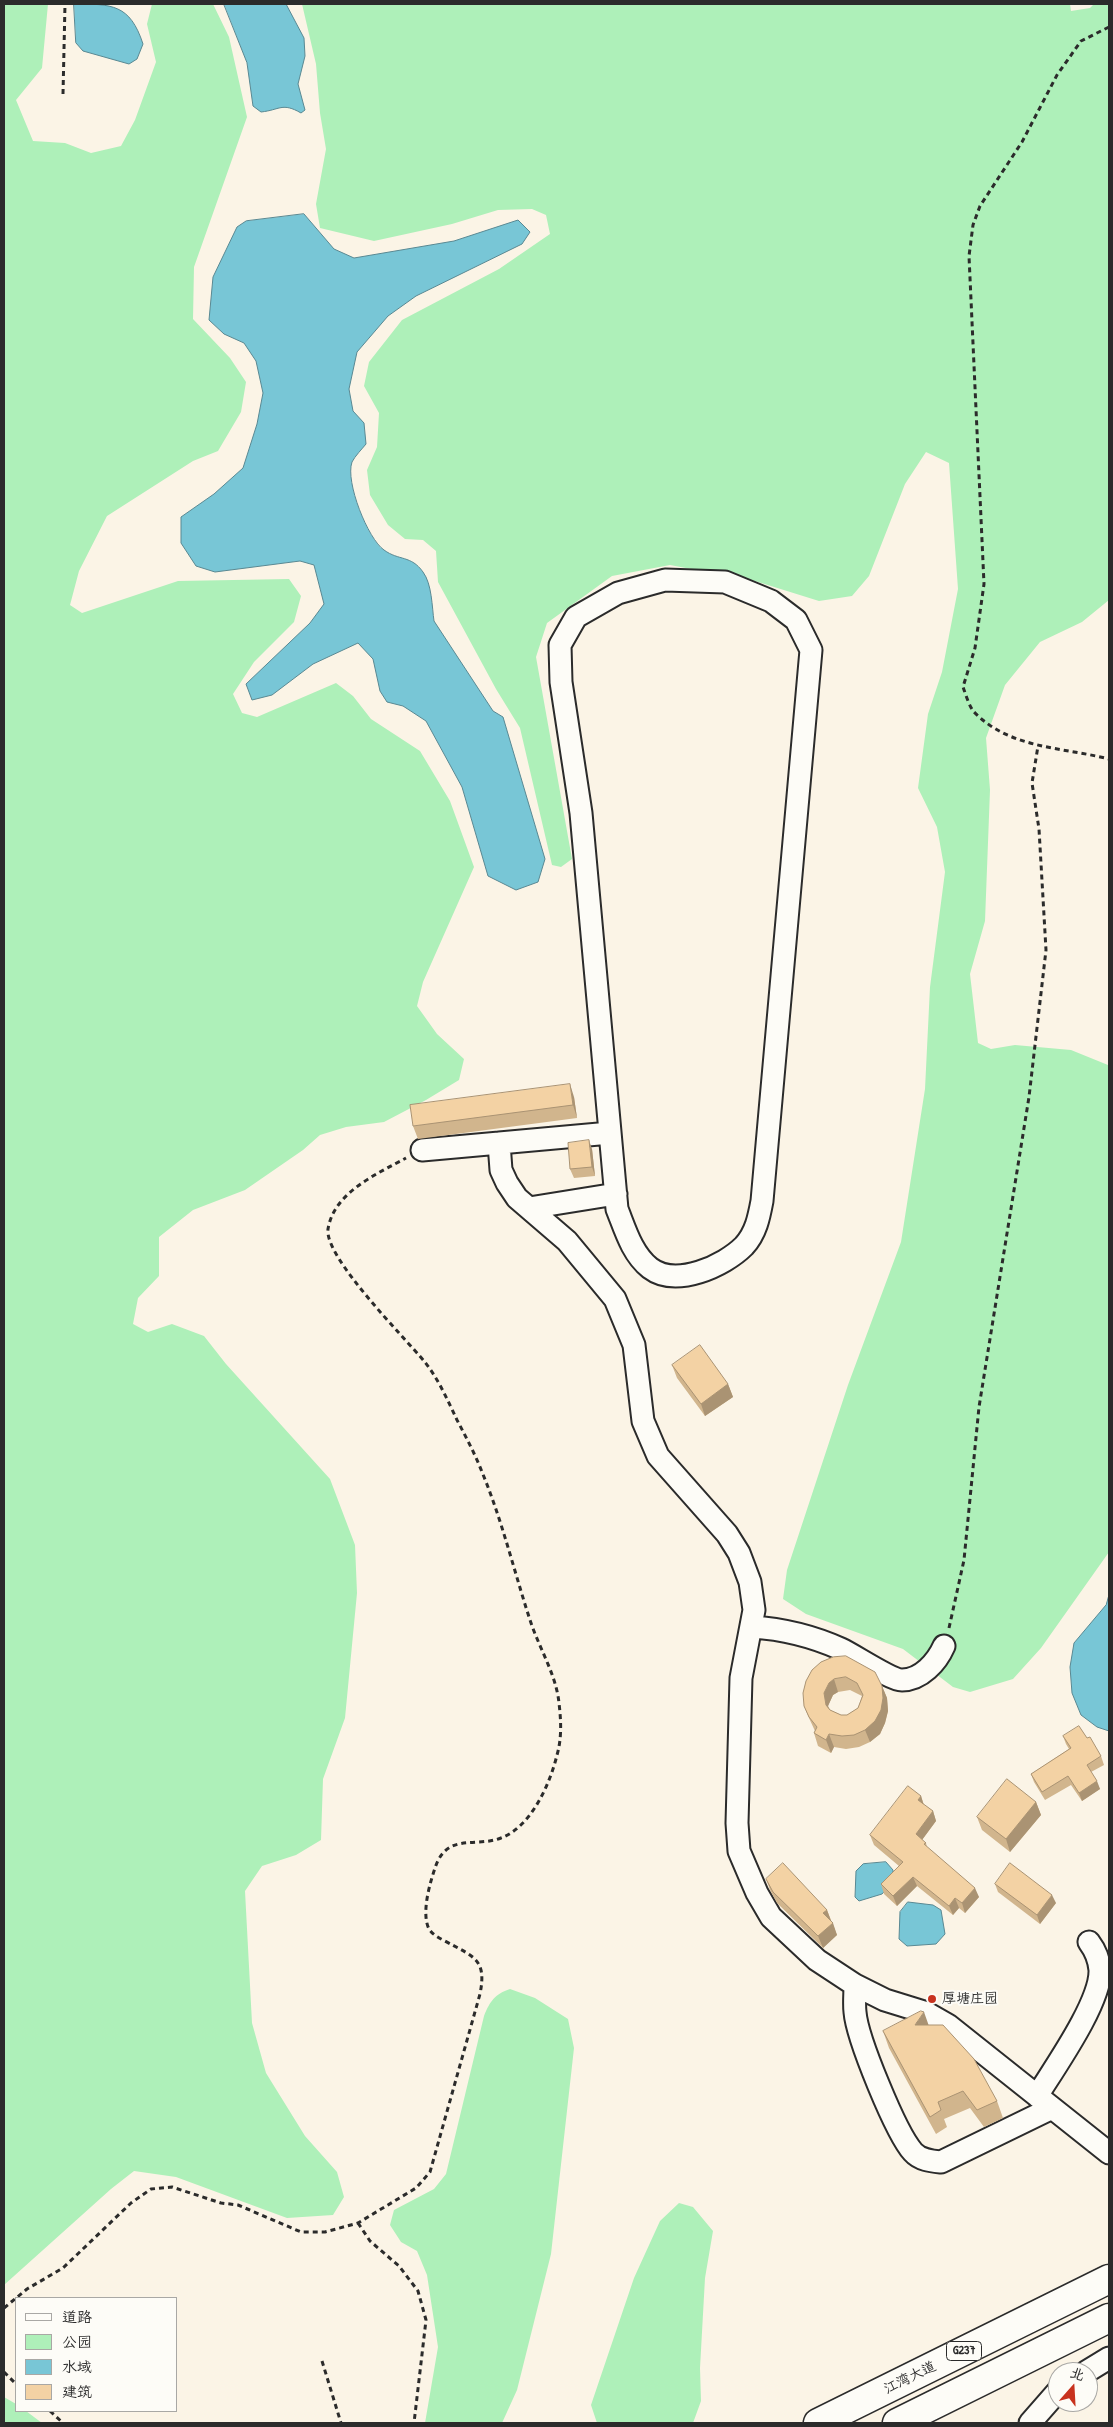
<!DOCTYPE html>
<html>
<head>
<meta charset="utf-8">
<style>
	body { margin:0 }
	#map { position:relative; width:1113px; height:2427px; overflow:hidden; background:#fbf4e6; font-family:"Patrick Hand","LXGW WenKai TC",sans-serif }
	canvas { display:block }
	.frame { position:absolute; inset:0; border:5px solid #2b2b2b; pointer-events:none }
	.legend { position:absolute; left:15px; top:2297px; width:162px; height:115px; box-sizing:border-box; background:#fdfcf7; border:1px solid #a9a8a5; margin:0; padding:6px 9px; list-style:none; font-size:15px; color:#2b2b2b }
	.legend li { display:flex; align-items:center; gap:10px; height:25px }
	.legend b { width:25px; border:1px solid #a9a8a5 }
	.north { position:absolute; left:1048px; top:2362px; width:50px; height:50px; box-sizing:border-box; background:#fdfcf7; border:1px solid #a9a8a5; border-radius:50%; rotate:19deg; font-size:14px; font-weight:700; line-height:20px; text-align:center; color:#2b2b2b }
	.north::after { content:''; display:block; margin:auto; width:18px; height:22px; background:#c8321e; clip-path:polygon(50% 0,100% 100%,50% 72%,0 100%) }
</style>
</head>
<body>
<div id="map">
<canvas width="1113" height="2427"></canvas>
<div class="frame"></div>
<ul class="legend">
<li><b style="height:6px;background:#fdfcf7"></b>道路</li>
<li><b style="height:14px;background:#aef0b9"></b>公园</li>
<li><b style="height:14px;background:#78c6d6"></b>水域</li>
<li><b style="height:14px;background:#f3d2a4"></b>建筑</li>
</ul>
<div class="north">北</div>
</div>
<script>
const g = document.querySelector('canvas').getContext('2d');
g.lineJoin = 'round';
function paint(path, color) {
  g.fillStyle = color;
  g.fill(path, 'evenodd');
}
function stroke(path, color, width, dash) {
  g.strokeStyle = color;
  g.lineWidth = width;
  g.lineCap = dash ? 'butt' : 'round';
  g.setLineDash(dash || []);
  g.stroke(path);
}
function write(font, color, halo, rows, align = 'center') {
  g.font = font + ' "Patrick Hand","LXGW WenKai TC",sans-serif';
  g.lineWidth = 4;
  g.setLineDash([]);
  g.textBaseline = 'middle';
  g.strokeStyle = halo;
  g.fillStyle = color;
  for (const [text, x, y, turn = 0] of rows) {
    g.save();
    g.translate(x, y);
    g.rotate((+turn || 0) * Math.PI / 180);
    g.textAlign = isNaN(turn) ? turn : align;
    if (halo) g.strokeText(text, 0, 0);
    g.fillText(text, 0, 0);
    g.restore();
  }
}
const green = new Path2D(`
	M4,4H48L42,68L16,100L33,141L65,143L91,153L121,146L135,120L156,62L147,24L152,4H213L229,37L247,117L194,267L193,319L230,358L246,382L241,412L218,451L193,461L107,516L79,571L70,605L82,613L178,581L289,579L301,596L294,622L254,662L233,694L242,713L257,717L336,683L353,696L371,719L420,751L450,801L474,867L423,982L417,1006L437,1034L464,1059L459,1080L426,1100L384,1122L346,1127L320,1135L303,1150L245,1190L193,1210L159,1237V1276L138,1298L133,1324L148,1332L172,1324L204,1336L226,1364L330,1479L355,1545L357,1593L345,1718L323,1779L321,1840L296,1855L262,1866L245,1891L252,2023L266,2073L305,2136L337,2172L344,2197L333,2215L287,2218L176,2177L134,2171L111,2189L4,2285Z
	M302,4H1070L1071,11L1090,8L1094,4H1109V600L1082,622L1040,642L1005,685L986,738L990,790L985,921L970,974L978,1043L991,1049L1015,1045L1071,1050L1108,1065L1109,1068V1552L1041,1648L1013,1679L970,1692L953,1687L903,1649L806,1614L783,1599L787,1570L848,1385L901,1242L925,1089L930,987L945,872L937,827L918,788L928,714L942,672L958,589L949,463L926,452L905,484L869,576L852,596L819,601L755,581L670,565L612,576L547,623L536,657L572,859L561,867L552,865L520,728L496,689L438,582L436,551L423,540L405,539L388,525L370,495L367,470L377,447L379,413L364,386L369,362L402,320L499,269L550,234L546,215L532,209L498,210L452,224L374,241L320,228L316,204L326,149L320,113L316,64Z
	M510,1989L535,1998L568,2019L574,2048L551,2254L517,2390L502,2423H425L438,2347L427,2275L417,2251L401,2242L390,2225L394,2210L434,2189L446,2174L484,2016C490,2001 495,1994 510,1989Z
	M679,2203L693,2207L713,2231L705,2278L700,2368L701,2401L693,2423H597L591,2405L634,2278L660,2221Z
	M4,2397L16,2404V2411H26L42,2423H4Z`);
const water = new Path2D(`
	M74,4C112,4 130,4 143,44L137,59L129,64L83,51L76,43Z
	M224,4H286L304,38L305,56L298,84L305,110L301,113C282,102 280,110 261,112L253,106L247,63Z
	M304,214L334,249L354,258L454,241L518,220L530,232L522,244L416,296L388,316L357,352L349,389L353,411L364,423L366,444C362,449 355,456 352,462C345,482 368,539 384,550C399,561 411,555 423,572C432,584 432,607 434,621L493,711L503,717L545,859L538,882L516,890L488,876L462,787L426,721L403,706L387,702L380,691L373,659L358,643L313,664L272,695L252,700L246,684L310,623L324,604L314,565L300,561L215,572L196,566L181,543V517L214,494L243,468L257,424L263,393L256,361L244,343L224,334L209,320L213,277L237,227L246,221Z
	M1109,1595V1731L1097,1727L1081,1715L1072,1693L1070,1667L1074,1643L1106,1605Z
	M886,1862L893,1870V1882L882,1894L859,1901L855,1897L856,1871L863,1864Z
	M908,1902L933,1905L941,1910L945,1934L936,1944L907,1946L899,1939L900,1912Z`);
const path = new Path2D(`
	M1109,27L1081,41L1057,75L1022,142L980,206L973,225L969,256L984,584L975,648L963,687C966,695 969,706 974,712C1010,749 1062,747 1109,759
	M63,94L65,4
	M949,1628L964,1560L979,1407L1029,1097L1046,950L1039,829L1032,783L1038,746
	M358,2223L370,2241L399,2266L418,2291L426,2320L414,2423
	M4,2308L27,2289L63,2268L131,2203L151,2189L172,2187L221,2203L238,2205L301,2232H325L358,2223L416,2188L430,2172L480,1994C487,1959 474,1957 445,1941C439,1938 433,1935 429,1929C421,1913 430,1883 435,1868C447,1832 475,1848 501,1838C531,1827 550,1784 557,1755C562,1738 561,1720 559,1703C556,1674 539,1648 530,1620C514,1571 502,1520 482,1472C475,1454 466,1437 457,1420C448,1401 438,1378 424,1361C405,1338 324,1257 328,1229C334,1192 377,1174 406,1158
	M322,2361L341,2423
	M4,2372L16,2384
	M50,2411L63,2423`);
const minor = new Path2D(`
	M665,580L725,582L771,601L796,620L811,650L762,1201C759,1217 756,1233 744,1246C724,1266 676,1288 650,1268C632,1254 625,1229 617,1209L581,813L561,682L560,645L576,617L618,593Z
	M499,1143L501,1170L507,1183L517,1198L567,1241L615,1299L634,1345L643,1421L658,1456L727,1534L739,1553L750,1582L754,1610L741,1678L737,1823L739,1851L757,1893L771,1917L817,1960L855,1985L885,2000L927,2013L948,2025L1109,2153
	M422,1150L610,1133
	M529,1208L616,1194
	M752,1627C784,1629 812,1636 841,1649C854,1655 891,1680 902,1680C921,1680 937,1662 944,1646
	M855,1985C855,1994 854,2004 855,2012C857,2038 896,2133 913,2152C920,2160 931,2161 941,2162L1052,2108
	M1037,2096C1055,2067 1101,2002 1100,1970C1099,1959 1095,1950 1089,1942
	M1086,2372L1109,2358
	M1030,2423L1058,2391`);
const highway = new Path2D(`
	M818,2423L1109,2279
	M897,2423L1109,2318`);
const wall = new Path2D(`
	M574,1097L577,1118L418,1139L413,1126Z
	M592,1149L595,1176L574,1178L570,1169Z
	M672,1365L728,1384L733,1397L705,1416L677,1378Z
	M821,1662L882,1686L887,1698L888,1711L885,1723L880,1734L870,1742L859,1747L846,1749L834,1747L831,1753L818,1746L814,1733L815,1731L809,1718L804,1706ZM850,1690L862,1696L858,1708L847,1715H841L830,1710L828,1706L833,1695L838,1692Z
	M1063,1736L1087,1738L1101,1756L1104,1765L1091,1772L1100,1789L1082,1801L1071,1785L1045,1800L1034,1782L1031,1774L1069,1749L1066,1744Z
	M921,1796L924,1805L933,1811L936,1821L922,1840L926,1843L927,1847L979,1897L965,1913L959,1908L953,1915L917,1886L897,1906L884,1894L881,1884L899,1866L874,1845L870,1835Z
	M1036,1802L1041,1815L1010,1852L982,1830L977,1817Z
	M766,1879L827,1910L837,1935L823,1948L777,1903L770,1890Z
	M995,1884L1056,1903L1040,1924L998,1892Z
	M929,2025L997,2101L1003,2118L984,2127L970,2108L944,2119L947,2127L936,2134L889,2048L883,2031Z`);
const shadedWall = new Path2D(`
	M570,1084L574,1097L577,1118L573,1105Z
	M589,1140L592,1149L595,1176L592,1167Z
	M728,1384L733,1397L705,1416L701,1404Z
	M834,1679L838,1692L833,1695L828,1706L831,1718L826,1705L824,1693L829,1683Z
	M882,1686L887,1698L888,1711L885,1723L880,1734L870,1742L865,1730Z
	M829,1734L834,1747L831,1753L826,1740Z
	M1097,1781L1100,1789L1082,1801L1079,1793Z
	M921,1796L924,1806L918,1800Z
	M1036,1802L1041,1815L1010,1852L1006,1839Z
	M933,1811L936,1821L919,1844L916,1834Z
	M913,1877L917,1886L897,1906L893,1896Z
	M975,1888L979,1897L965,1913L962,1903Z
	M1052,1895L1056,1903L1040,1924L1037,1915Z
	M955,1898L959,1908L953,1915L949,1906Z
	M827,1910L831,1921L823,1913Z
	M833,1923L837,1935L823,1948L818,1936Z
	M924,2012L930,2029L915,2025Z`);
const building = new Path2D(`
	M570,1084L573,1105L413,1126L410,1105Z
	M589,1140L592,1167L570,1169L568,1143Z
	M700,1345L728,1384L701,1404L672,1365Z
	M846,1656L875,1672L882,1686L883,1698L881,1710L875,1721L865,1730L854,1735L842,1736L829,1734L826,1740L814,1733L817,1727L809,1717L804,1706L803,1693L806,1681L812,1670L821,1662L833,1657ZM846,1677L857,1683L863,1695L858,1708L847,1715H841L830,1710L826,1705L824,1693L829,1683L834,1679Z
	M1079,1726L1087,1738L1090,1737L1101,1756L1087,1765L1097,1781L1079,1793L1068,1776L1042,1792L1031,1774L1071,1748L1063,1736Z
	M1007,1779L1036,1802L1006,1839L977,1817Z
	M908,1786L921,1796L918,1800L933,1811L916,1834L926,1843L924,1844L975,1888L962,1903L955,1898L949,1906L913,1877L893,1896L881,1884L903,1862L870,1835Z
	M783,1863L827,1910L823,1913L833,1923L818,1936L773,1892L766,1879Z
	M1010,1863L1052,1895L1037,1915L995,1884Z
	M921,2011L924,2012L915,2025H943L974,2059L997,2101L977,2110L963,2091L938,2102L941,2110L930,2117L883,2031Z`);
const markers = [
	[932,1999,5,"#c8321e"]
];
const shields = [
	[964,2351,35]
];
const shieldNames = [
	["G237",964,2351]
];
const poiNames = [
	["厚塘庄园",942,1999]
];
const streetNames = [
	["江湾大道",910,2378,-26]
];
paint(green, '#aef0b9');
paint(water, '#78c6d6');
stroke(water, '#598892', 1);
stroke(minor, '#2b2b2b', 25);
stroke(highway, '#2b2b2b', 31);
stroke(path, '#2b2b2b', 3, [5, 4]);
stroke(minor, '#fdfcf7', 21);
stroke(highway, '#fdfcf7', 28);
paint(wall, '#d1b58d');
paint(shadedWall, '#aa9373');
paint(building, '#f3d2a4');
stroke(building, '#aa9373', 1);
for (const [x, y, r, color] of markers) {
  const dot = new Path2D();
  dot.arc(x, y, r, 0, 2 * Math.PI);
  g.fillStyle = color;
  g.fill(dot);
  stroke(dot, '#fdfcf7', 2);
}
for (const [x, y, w] of shields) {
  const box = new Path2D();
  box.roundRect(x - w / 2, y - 9.5, w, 19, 4);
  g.fillStyle = '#fdfcf7';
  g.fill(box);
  stroke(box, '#2b2b2b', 1);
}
write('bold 12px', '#2b2b2b', null, shieldNames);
write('14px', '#2b2b2b', '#fdfcf7', poiNames, 'left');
write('14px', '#2b2b2b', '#fdfcf7', streetNames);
</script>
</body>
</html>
